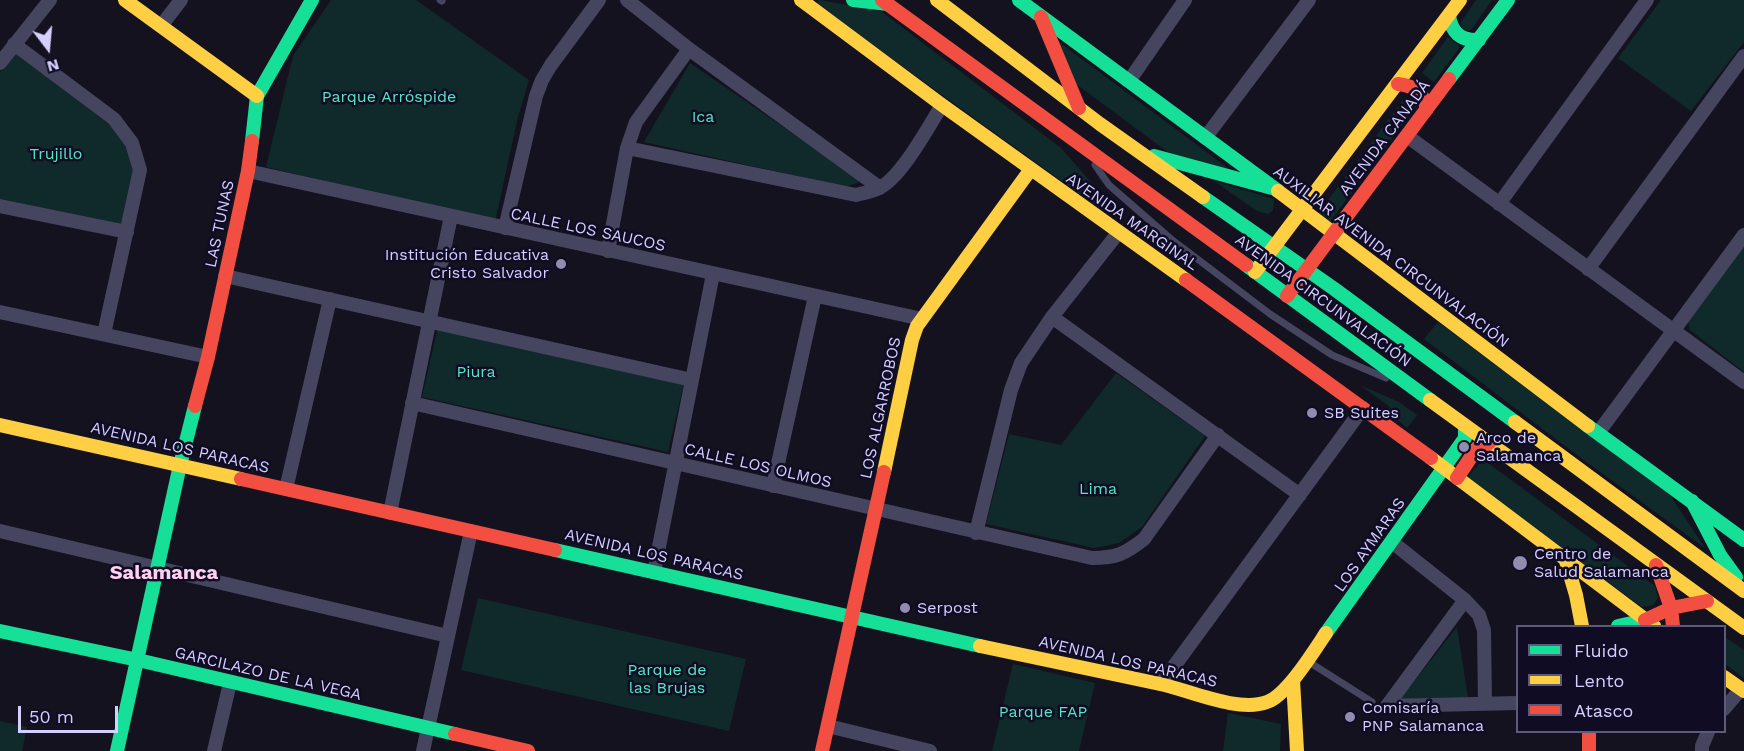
<!DOCTYPE html>
<html>
<head>
<meta charset="utf-8">
<style>
	body { margin:0 }
	#map { position:relative; width:1744px; height:751px; overflow:hidden; background:#14121e; font-family:"Work Sans",sans-serif }
	canvas { display:block }
	.legend { position:absolute; left:1516px; top:625px; width:210px; height:108px; box-sizing:border-box; background:#100c24; border:2px solid #5e5a7c; margin:0; padding:8px 10px; list-style:none; font-size:18px; color:#d4cfff }
	.legend li { display:flex; align-items:center; gap:12px; height:30px }
	.legend b { width:30px; border:2px solid #5e5a7c }
	.north { position:absolute; left:18px; top:18px; width:60px; height:60px; -webkit-text-stroke:4px #100c24; paint-order:stroke; rotate:164deg; font-size:16px; font-weight:700; line-height:24px; text-align:center; color:#d4cfff }
	.north::after { content:''; display:block; margin:auto; width:21px; height:27px; background:#d4cfff; clip-path:polygon(50% 0,100% 100%,50% 72%,0 100%) }
	.scale { position:absolute; left:18px; top:706px; width:100px; height:27px; box-sizing:border-box; border:3px solid #d4cfff; border-top:0; padding-left:8px; font-size:18px; line-height:21px; white-space:nowrap; color:#d4cfff; -webkit-text-stroke:4px #100c24; paint-order:stroke }
</style>
</head>
<body>
<div id="map">
<canvas width="1744" height="751"></canvas>
<ul class="legend">
<li><b style="height:8px;background:#16e098"></b>Fluido</li>
<li><b style="height:8px;background:#ffcf43"></b>Lento</li>
<li><b style="height:8px;background:#f24e42"></b>Atasco</li>
</ul>
<div class="north">N</div>
<div class="scale">50 m</div>
</div>
<script>
const g = document.querySelector('canvas').getContext('2d');
g.lineJoin = 'round';
function paint(path, color) {
  g.fillStyle = color;
  g.fill(path, 'evenodd');
}
function stroke(path, color, width, dash) {
  g.strokeStyle = color;
  g.lineWidth = width;
  g.lineCap = dash ? 'butt' : 'round';
  g.setLineDash(dash || []);
  g.stroke(path);
}
function write(font, color, halo, rows, align = 'center') {
  g.font = font + ' "Work Sans",sans-serif';
  g.lineWidth = 5;
  g.setLineDash([]);
  g.textBaseline = 'middle';
  g.strokeStyle = halo;
  g.fillStyle = color;
  for (const [text, x, y, turn = 0] of rows) {
    g.save();
    g.translate(x, y);
    g.rotate((+turn || 0) * Math.PI / 180);
    g.textAlign = isNaN(turn) ? turn : align;
    if (halo) g.strokeText(text, 0, 0);
    g.fillText(text, 0, 0);
    g.restore();
  }
}
const green = new Path2D(`
	M331,0H416L529,80L518,117L495,222L266,167L293,56Z
	M819,0L870,9L882,12L1061,148L1112,206L1106,213L816,4Z
	M1476,0H1492L1472,29L1466,31L1462,28L1461,22Z
	M1661,0H1744V42L1691,111L1618,58Z
	M1051,36L1240,177L1184,164L1076,84Z
	M1448,37L1460,47L1434,82L1422,73Z
	M15,53L111,126L128,146L136,171L123,225L0,199V72Z
	M690,63L862,181L846,187L644,142Z
	M1405,97L1417,105L1323,231L1311,223Z
	M1214,181L1274,199L1273,210L1268,214L1257,211Z
	M1744,244V372L1690,330L1688,321Z
	M1438,322L1670,495L1705,548L1585,461L1424,339Z
	M438,327L684,383L668,452L422,397Z
	M1116,373L1205,436L1142,527L1119,543L1094,548L986,524L1009,434L1061,445Z
	M1360,385L1399,402L1417,415L1407,428L1388,411L1390,407Z
	M1488,463L1655,586L1658,598L1653,605L1642,607L1467,478L1479,464Z
	M478,598L746,659L729,731L461,670Z
	M1457,627L1468,698L1398,702Z
	M1725,637L1744,650V678L1725,664Z
	M1013,664L1095,683L1079,751H992Z
	M1228,713L1281,724L1280,751H1223Z
	M0,721L27,727L22,751H0Z`);
const lane = new Path2D(`
	M440,0L442,1
	M1095,165L1109,185L1171,239L1270,314L1332,355L1386,378
	M1309,662L1372,702`);
const street = new Path2D(`
	M627,0L689,49L880,188
	M161,26L181,0
	M14,44L114,119L132,143L140,170L104,334
	M0,63L50,0
	M1129,81L1185,0
	M1407,136L1744,382
	M1205,138L1309,0
	M627,148L856,195C863,193 872,192 879,188C901,178 929,126 942,105
	M248,171L922,319
	M1499,204L1647,0
	M0,206L127,232
	M505,228L536,96L542,80L551,65L599,0
	M608,251L627,148L636,122L689,49
	M1588,269L1744,56
	M225,276L692,380
	M0,312L208,357
	M1052,317L1300,495
	M412,403L1092,558C1116,558 1125,554 1144,539L1218,435
	M1598,433L1744,235
	M773,486L815,296
	M286,489L330,299
	M390,513L451,216
	M0,531L448,636
	M976,533L1011,390L1021,363L1052,317L1118,233
	M1392,542L1465,600L1479,615L1484,630L1485,703
	M654,572L713,274
	M1161,684L1363,408
	M1387,706L1465,600
	M1387,706L1518,703
	M1724,709L1741,689
	M828,726L930,751
	M214,751L230,683
	M423,751L471,531
	M1702,751V746L1708,732`);
const fast = new Path2D(`
	M853,0L888,4
	M1019,0L1278,191
	M1449,16C1452,33 1461,41 1479,40
	M1449,79L1508,0
	M252,141L257,96L312,0
	M1154,156L1272,188
	M1203,197L1333,288L1515,422
	M1246,265L1430,400
	M1588,426L1744,540
	M1692,501L1720,555L1736,577
	M555,550L980,646
	M1618,626L1645,620
	M0,631L138,660L455,734
	M1326,633L1465,438V426
	M117,751L180,465L195,406`);
const slow = new Path2D(`
	M125,0L257,96
	M801,0L942,105L1186,280
	M937,0L1100,124L1203,197
	M1278,191L1588,426
	M1255,272L1460,0
	M1430,400L1744,628
	M1515,422L1744,591
	M0,425L241,479
	M1431,458L1654,626
	M884,472L912,340L917,326L1031,169
	M1566,561L1576,595L1582,626
	M980,646C1039,659 1100,671 1160,684C1189,690 1238,713 1267,702C1287,695 1314,651 1326,633
	M1724,677L1744,691
	M1293,680L1297,751`);
const jam = new Path2D(`
	M882,0L1246,265
	M1041,17L1079,108
	M1398,84C1415,86 1423,92 1427,109
	M1186,280L1431,458
	M1287,296L1449,79
	M195,406L208,357L248,171L252,141
	M1457,478L1477,448L1489,443
	M241,479L555,550
	M1656,565L1671,608L1673,626
	M1645,620L1671,608L1707,601
	M1589,732V751
	M455,734L528,751
	M822,751L884,472`);
const markers = [
	[561,264,6,"#918db0"],
	[1312,413,6,"#918db0"],
	[1464,447,6,"#918db0"],
	[1520,563,8,"#918db0"],
	[905,608,6,"#918db0"],
	[1350,717,6,"#918db0"]
];
const parkNames = [
	["Parque Arróspide",389,97],
	["Ica",703,117],
	["Trujillo",56,154],
	["Piura",476,372],
	["Lima",1098,489],
	["Parque de",667,670],
	["las Brujas",667,688],
	["Parque FAP",1043,712]
];
const streetNames = [
	["AVENIDA CANADÁ",1385,138,-53],
	["AVENIDA MARGINAL",1132,222,35],
	["LAS TUNAS",220,224,-78],
	["CALLE LOS SAUCOS",588,230,12],
	["AUXILIAR AVENIDA CIRCUNVALACIÓN",1391,257,37],
	["AVENIDA CIRCUNVALACIÓN",1323,301,36],
	["LOS ALGARROBOS",881,408,-78],
	["AVENIDA LOS PARACAS",180,448,13],
	["CALLE LOS OLMOS",758,466,13],
	["LOS AYMARAS",1370,545,-55],
	["AVENIDA LOS PARACAS",654,555,13],
	["AVENIDA LOS PARACAS",1128,662,13],
	["GARCILAZO DE LA VEGA",268,674,13]
];
const poiNames = [
	["Institución Educativa",549,255,"right"],
	["Cristo Salvador",549,273,"right"],
	["SB Suites",1324,413],
	["Arco de",1476,438],
	["Salamanca",1476,456],
	["Centro de",1534,554],
	["Salud Salamanca",1534,572],
	["Serpost",917,608],
	["Comisaría",1362,708],
	["PNP Salamanca",1362,726]
];
const quarterNames = [
	["Salamanca",164,573]
];
paint(green, '#102a2b');
stroke(lane, '#46455f', 7);
stroke(street, '#46455f', 14);
stroke(fast, '#16e098', 14);
stroke(slow, '#ffcf43', 14);
stroke(jam, '#f24e42', 14);
for (const [x, y, r, color] of markers) {
  const dot = new Path2D();
  dot.arc(x, y, r, 0, 2 * Math.PI);
  g.fillStyle = color;
  g.fill(dot);
  stroke(dot, '#100c24', 2);
}
write('16px', '#52e8c2', '#100c24', parkNames);
write('16px', '#d4cfff', '#100c24', streetNames);
write('16px', '#d4cfff', '#100c24', poiNames, 'left');
write('bold 20px', '#ffd1ee', '#100c24', quarterNames);
</script>
</body>
</html>
